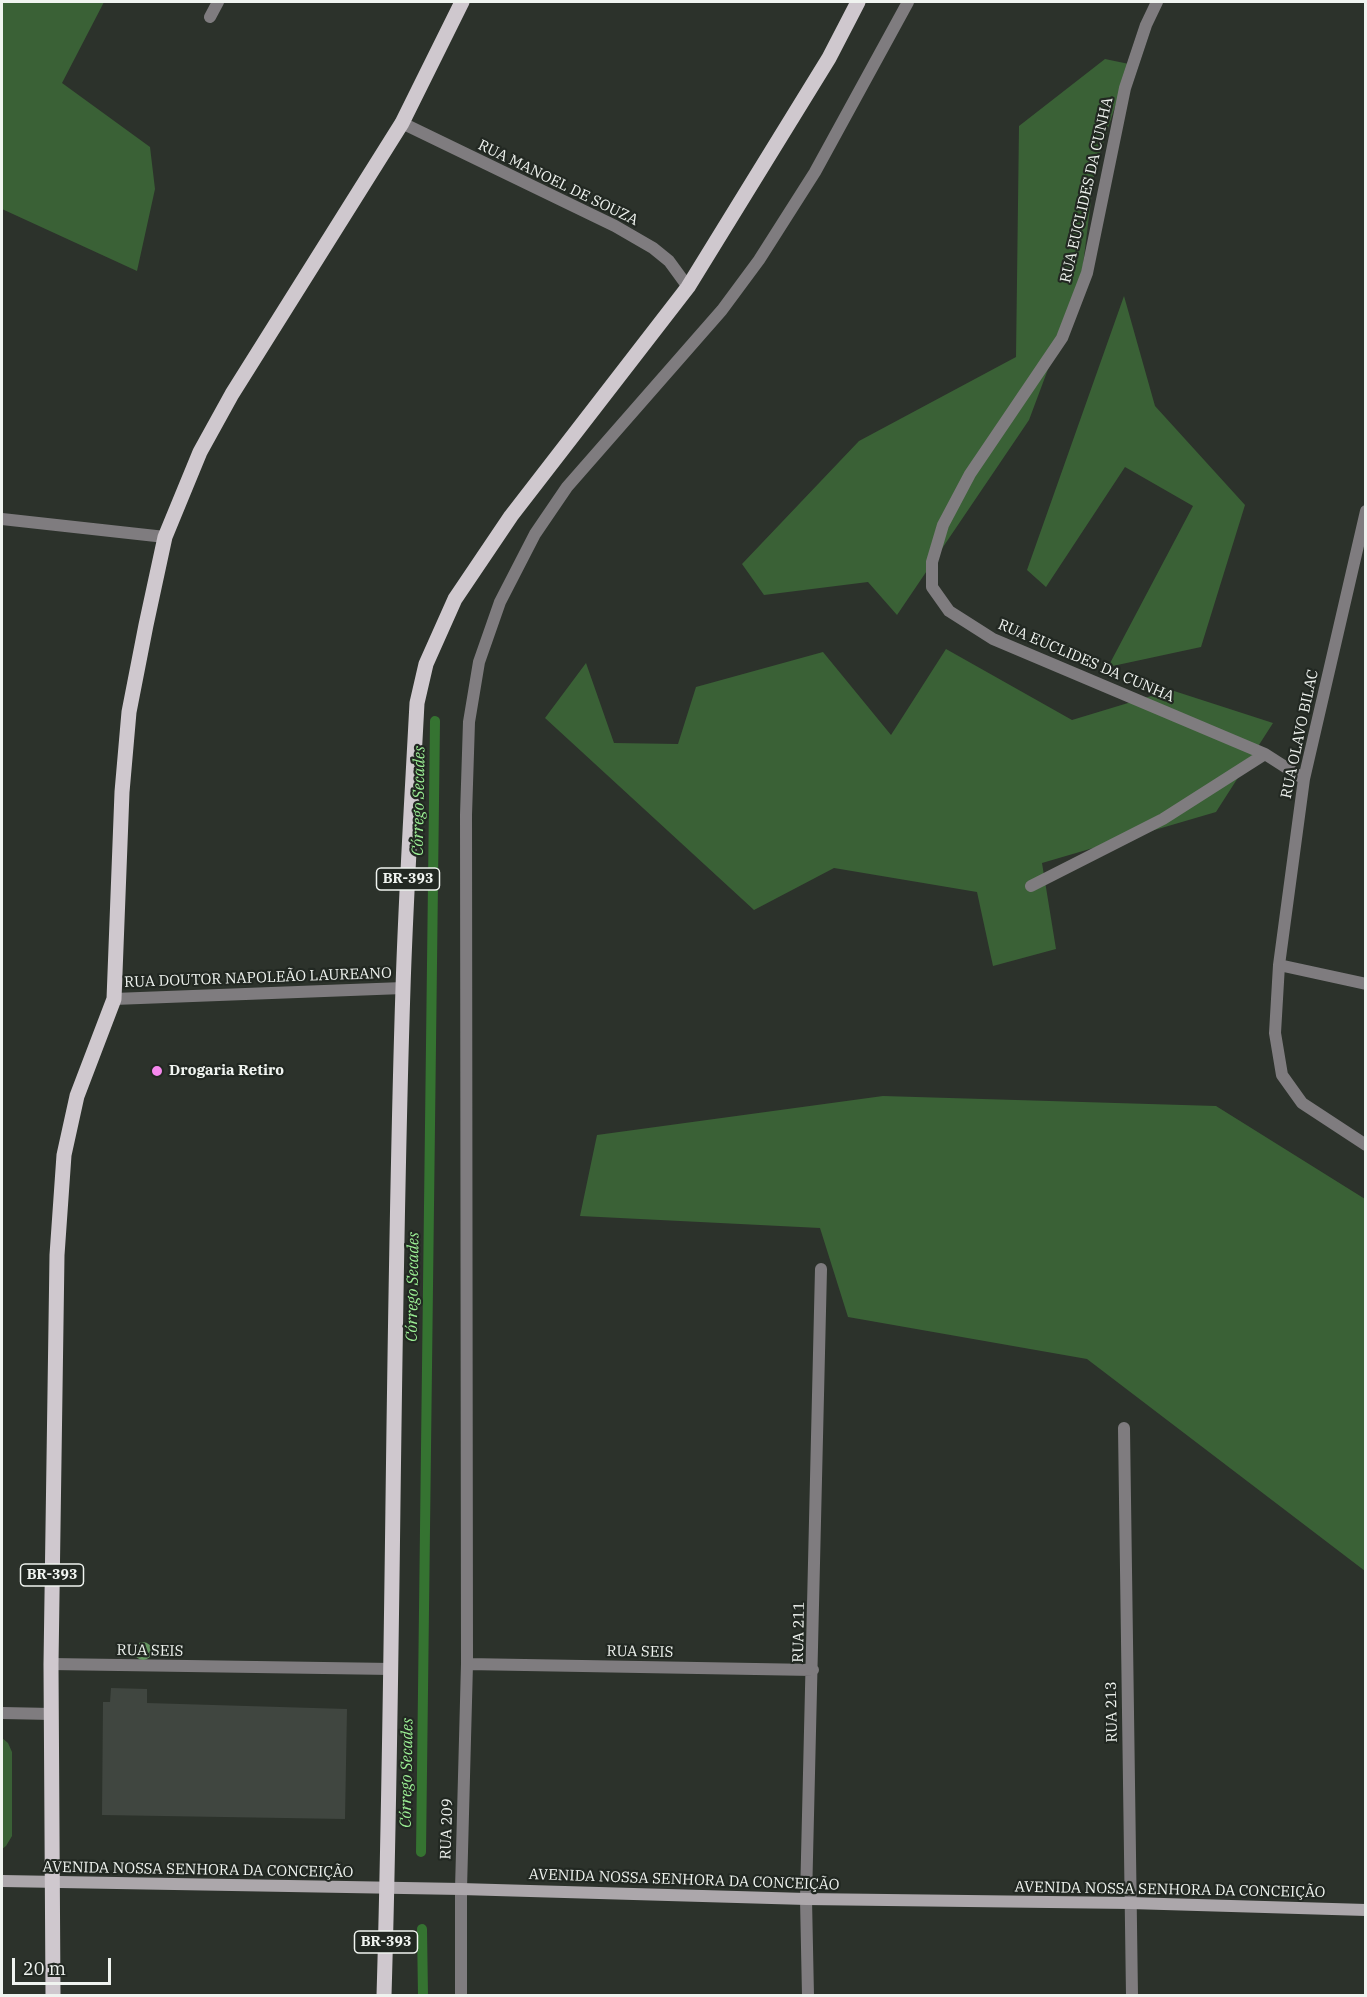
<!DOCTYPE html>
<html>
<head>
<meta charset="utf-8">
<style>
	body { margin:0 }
	#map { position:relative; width:1367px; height:1997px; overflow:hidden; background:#2c322b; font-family:"IBM Plex Serif",serif }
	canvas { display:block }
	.frame { position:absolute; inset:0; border:3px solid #f0f4f0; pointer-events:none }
	.scale { position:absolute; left:12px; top:1958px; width:99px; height:27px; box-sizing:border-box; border:3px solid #f0f4f0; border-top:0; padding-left:8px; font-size:18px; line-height:21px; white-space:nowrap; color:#f0f4f0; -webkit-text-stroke:4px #222822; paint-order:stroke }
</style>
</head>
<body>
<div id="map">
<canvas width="1367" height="1997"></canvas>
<div class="frame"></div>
<div class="scale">20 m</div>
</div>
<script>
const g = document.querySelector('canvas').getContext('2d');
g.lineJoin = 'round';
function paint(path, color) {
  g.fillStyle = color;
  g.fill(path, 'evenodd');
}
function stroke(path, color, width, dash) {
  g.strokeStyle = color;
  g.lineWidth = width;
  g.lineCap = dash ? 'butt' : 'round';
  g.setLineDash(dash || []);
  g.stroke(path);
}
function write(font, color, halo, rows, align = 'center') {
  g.font = font + ' "IBM Plex Serif",serif';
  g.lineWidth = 4.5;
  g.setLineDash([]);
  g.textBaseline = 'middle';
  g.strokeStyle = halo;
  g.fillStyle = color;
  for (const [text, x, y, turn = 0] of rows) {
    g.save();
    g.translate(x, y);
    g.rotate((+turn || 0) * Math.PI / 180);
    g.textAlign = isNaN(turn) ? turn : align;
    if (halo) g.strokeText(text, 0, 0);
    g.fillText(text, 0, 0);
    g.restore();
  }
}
const green = new Path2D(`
	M2,2H104L62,83L150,147L155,189L137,271L2,209Z
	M1105,59L1129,64L1095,168L1081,281L1029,420L897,615L868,582L764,595L742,564L859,441L1016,357L1019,126Z
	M1124,296L1155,406L1245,505L1201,647L1108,667L1193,506L1125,467L1046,587L1027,570Z
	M946,649L1072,720L1171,690L1273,723L1216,812L1042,863L1056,949L993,966L977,892L834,868L754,910L545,718L586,663L614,743L678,744L696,687L823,652L891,735Z
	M883,1096L1216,1106L1365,1199V1571L1087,1359L848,1317L820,1228L580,1216L597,1135Z
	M2,1738L8,1743L12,1752V1836L6,1846L2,1849Z`);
const stream = new Path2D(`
	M421,1852L435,721
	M422,1929L423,1996`);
const building = new Path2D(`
	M111,1688L147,1689V1703L347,1709L345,1819L102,1815L103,1702H110Z`);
const street = new Path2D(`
	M1157,2L1146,25L1125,88L1087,273L1062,338L970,474L943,525L932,562V587L949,611L993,639L1265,754
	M210,17L218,2
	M402,123L615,226L653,248L669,261L688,287
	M1366,511L1304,779L1279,965L1275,1033L1282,1075L1302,1103L1366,1145
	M2,519L165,537
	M1031,886L1163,819L1265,754L1304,779
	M1279,965L1366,984
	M114,999L403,988
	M1124,1428L1132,1996
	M51,1664L392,1669
	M467,1664L813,1670
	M2,1713L52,1714
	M461,1996V1889L467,1664L466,815L469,722L479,662L500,602L535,534L567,487L722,310L759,260L815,172L908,2
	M808,1996L806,1899L821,1269`);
const secondary = new Path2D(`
	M2,1881L461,1889L806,1899L1130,1903L1366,1910`);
const primary = new Path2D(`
	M53,1996L51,1664L57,1255L64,1155L77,1096L114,999L122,792L129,712L146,625L165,537L200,452L232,394L402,123L462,2
	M384,1996C394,1660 392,1324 403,988C406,893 412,798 417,703L426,664L455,599L511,516L688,287L829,58L858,2`);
const trees = [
	[143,1651]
];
const markers = [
	[157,1071,6,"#f688ed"]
];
const shields = [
	[408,879,63],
	[52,1575,63],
	[386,1942,63]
];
const shieldNames = [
	["BR-393",408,879],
	["BR-393",52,1575],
	["BR-393",386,1942]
];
const streetNames = [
	["RUA MANOEL DE SOUZA",558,183,26],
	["RUA EUCLIDES DA CUNHA",1087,190,-77],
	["RUA EUCLIDES DA CUNHA",1086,661,23],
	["RUA OLAVO BILAC",1300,734,-78],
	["RUA DOUTOR NAPOLEÃO LAUREANO",258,978,-2],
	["RUA 211",799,1632,-89],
	["RUA SEIS",150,1651,1],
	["RUA SEIS",640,1652,1],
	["RUA 213",1112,1712,-91],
	["RUA 209",447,1829,-88],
	["AVENIDA NOSSA SENHORA DA CONCEIÇÃO",198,1870,1],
	["AVENIDA NOSSA SENHORA DA CONCEIÇÃO",684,1880,2],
	["AVENIDA NOSSA SENHORA DA CONCEIÇÃO",1170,1890,1]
];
const poiNames = [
	["Drogaria Retiro",169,1071]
];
const waterNames = [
	["Córrego Secades",419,801,-89],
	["Córrego Secades",413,1287,-89],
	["Córrego Secades",407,1773,-89]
];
paint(green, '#3a6136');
stroke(stream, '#357331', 10);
paint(building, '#404640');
stroke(street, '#7f7c7f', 12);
stroke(secondary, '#aca7ab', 12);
stroke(primary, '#cfc8ce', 15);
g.fillStyle = '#679863';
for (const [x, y] of trees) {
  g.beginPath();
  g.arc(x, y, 9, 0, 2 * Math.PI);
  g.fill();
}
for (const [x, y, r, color] of markers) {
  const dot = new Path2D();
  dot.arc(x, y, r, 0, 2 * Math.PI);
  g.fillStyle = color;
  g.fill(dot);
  stroke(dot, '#222822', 2);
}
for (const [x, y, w] of shields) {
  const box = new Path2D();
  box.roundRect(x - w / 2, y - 11, w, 22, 4.5);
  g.fillStyle = '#222822';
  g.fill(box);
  stroke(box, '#f0f4f0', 1.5);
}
write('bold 14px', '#f0f4f0', null, shieldNames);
write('15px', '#f0f4f0', '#222822', streetNames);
write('bold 15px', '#f0f4f0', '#222822', poiNames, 'left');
write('italic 16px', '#9df296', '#222822', waterNames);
</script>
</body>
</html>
